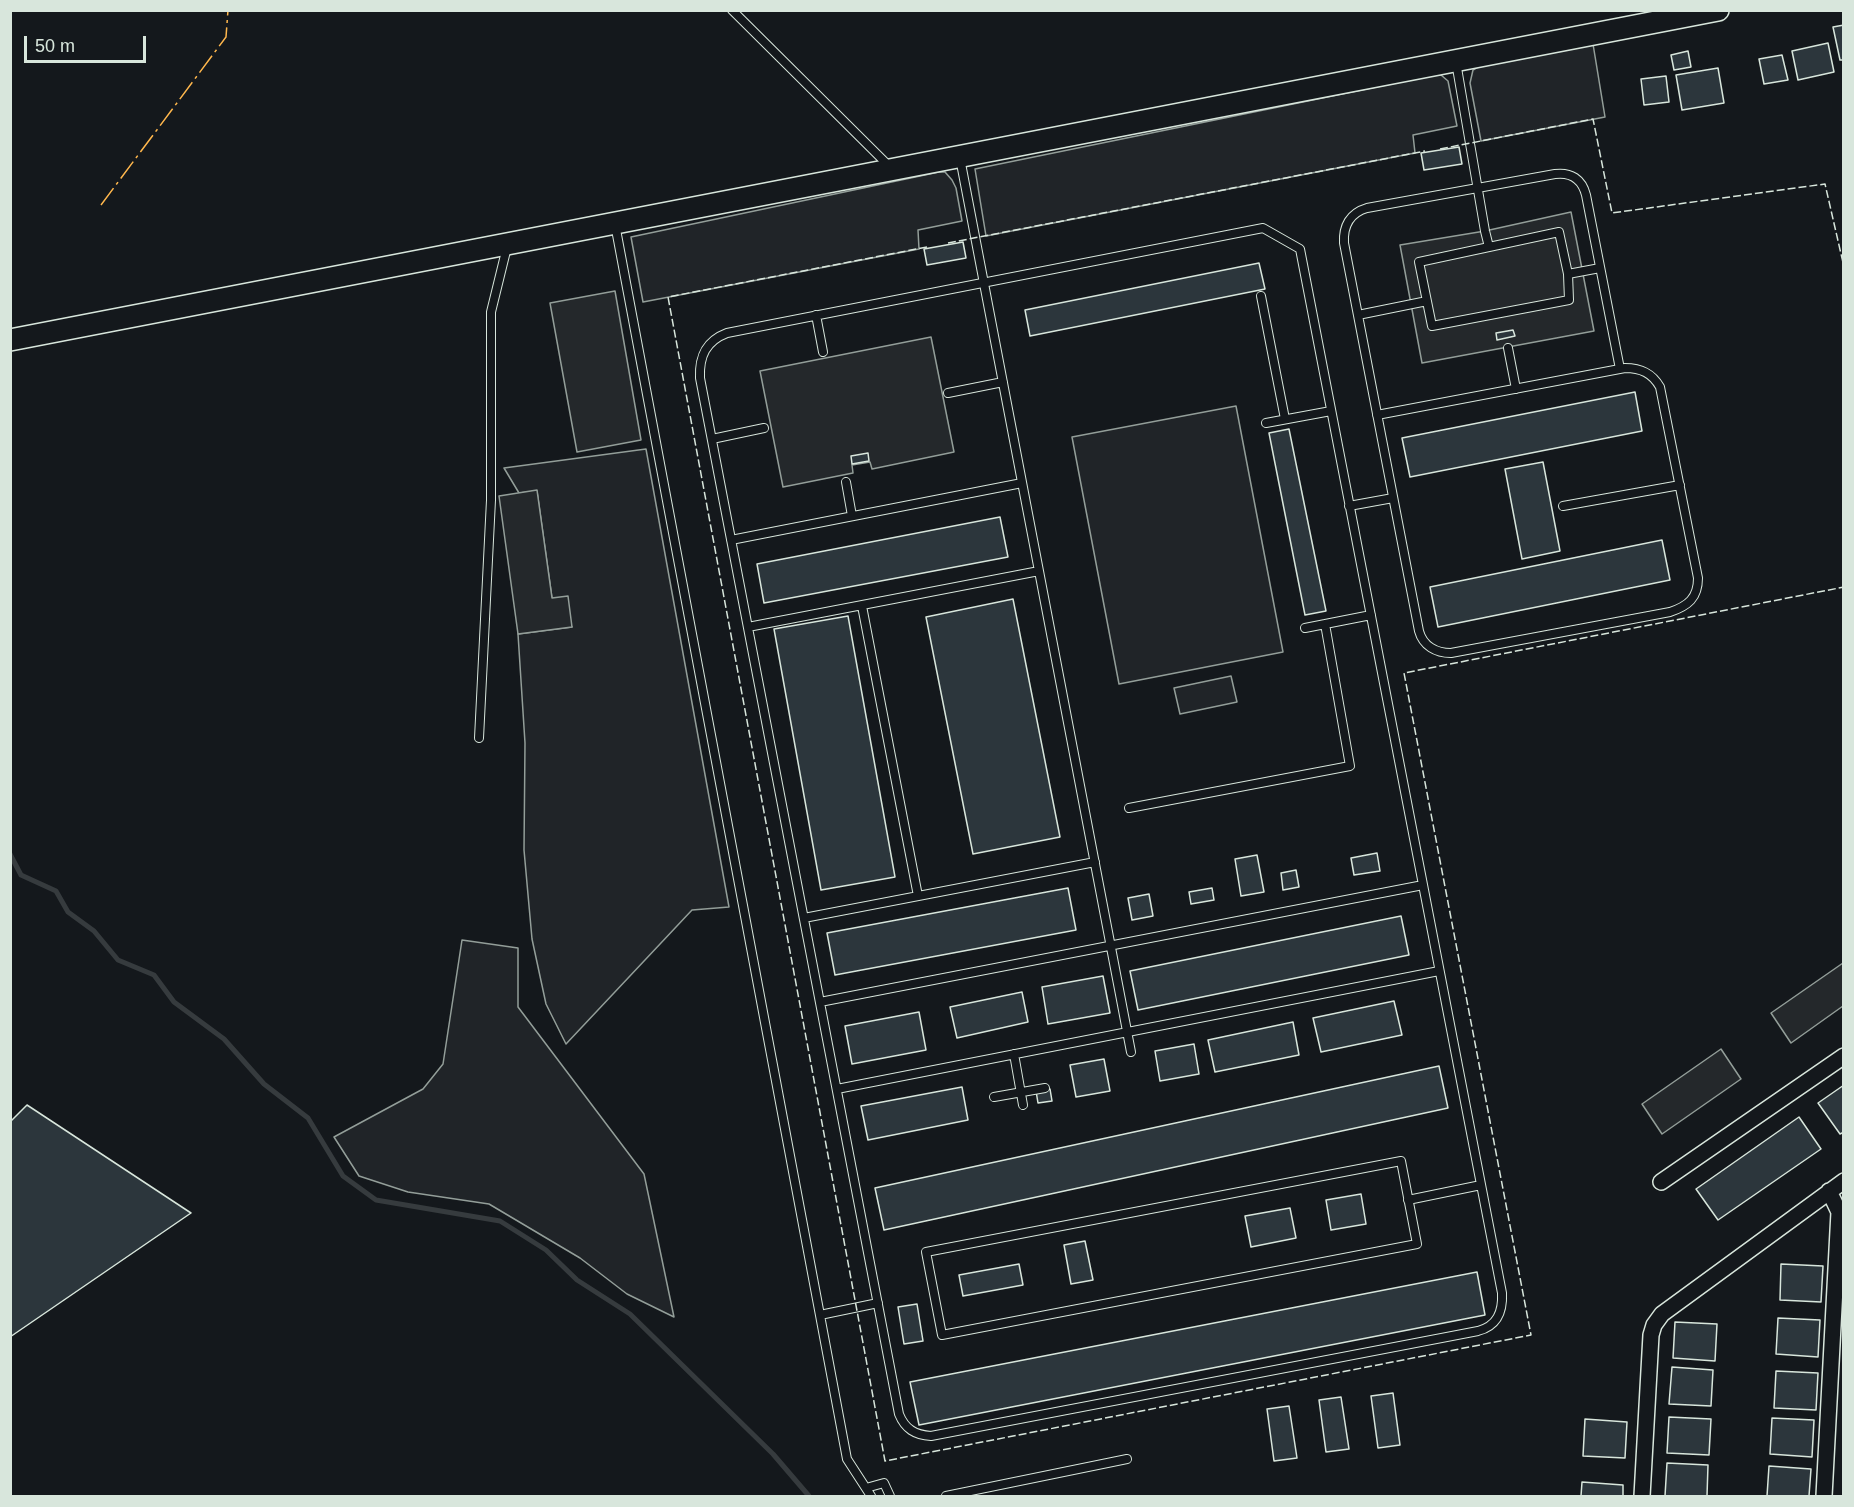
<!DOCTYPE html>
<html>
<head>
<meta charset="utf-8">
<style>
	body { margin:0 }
	#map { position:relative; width:1854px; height:1507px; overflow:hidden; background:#14181c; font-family:Helvetica,sans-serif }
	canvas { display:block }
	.frame { position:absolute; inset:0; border:12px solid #d8e6dc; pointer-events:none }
	.scale { position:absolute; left:24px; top:36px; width:122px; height:27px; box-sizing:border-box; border:3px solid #d8e6dc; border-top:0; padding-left:8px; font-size:18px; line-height:21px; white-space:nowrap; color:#d8e6dc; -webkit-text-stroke:4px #14181c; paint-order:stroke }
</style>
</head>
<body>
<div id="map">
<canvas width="1854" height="1507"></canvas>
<div class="frame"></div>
<div class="scale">50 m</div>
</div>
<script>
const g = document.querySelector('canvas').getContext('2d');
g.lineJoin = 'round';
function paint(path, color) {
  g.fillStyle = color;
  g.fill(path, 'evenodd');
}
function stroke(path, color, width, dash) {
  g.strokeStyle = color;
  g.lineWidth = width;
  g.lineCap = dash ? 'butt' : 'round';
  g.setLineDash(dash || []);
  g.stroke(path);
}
const green = new Path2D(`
	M1593,44L1605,117L1481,141L1470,83L1473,70L1478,67Z
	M1435,75H1441L1448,81L1457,126L1413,135L1415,153L986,236L975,169Z
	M939,172H945L952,180L956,188L962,221L918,230L919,249L643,302L631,237Z
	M1236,406L1283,652L1119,684L1072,437Z
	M646,449L729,907L692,910L566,1044L546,1004L532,939L524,850L525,743L518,634L572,627L552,598L537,491L519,493L504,468Z
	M1231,676L1237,702L1180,714L1174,688Z
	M462,940L518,948V1007L644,1174L674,1317L627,1294L580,1258L489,1204L408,1192L359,1176L334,1137L423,1089L443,1064Z`);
const parking = new Path2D(`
	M1571,212L1594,331L1422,363L1400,245L1485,231Z
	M615,291L641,440L577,452L550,303Z
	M931,337L954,452L872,469L870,462L852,465L853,473L783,487L760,371Z
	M537,490L552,598L568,596L572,627L518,634L499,496Z
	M1843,963V1006L1791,1043L1771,1013Z
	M1721,1049L1741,1079L1662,1134L1642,1104Z`);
const stream = new Path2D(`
	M10,854L21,875L56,891L68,912L94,931L118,960L154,975L174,1002L224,1039L264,1084L308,1118L343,1176L376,1200L500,1221L546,1250L577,1280L630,1314L773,1454L809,1496`);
const building = new Path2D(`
	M1844,25V60H1840L1833,27Z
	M1828,43L1834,72L1798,80L1792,51Z
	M1688,51L1691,67L1674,70L1671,55Z
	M1782,55L1788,80L1764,84L1759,59Z
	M1718,68L1724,103L1682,110L1676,75Z
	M1666,76L1669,102L1644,105L1641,79Z
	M1459,147L1462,164L1424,170L1421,153Z
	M963,242L966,258L927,265L924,249Z
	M1259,263L1265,289L1030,336L1025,310Z
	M1513,330L1515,336L1497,340L1496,333Z
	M1635,392L1642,431L1410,477L1402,438Z
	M1289,429L1326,611L1305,615L1269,433Z
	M868,453L869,461L852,464L851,456Z
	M1543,462L1560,551L1522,559L1505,469Z
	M1000,517L1008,557L764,603L757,564Z
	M1662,540L1670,580L1438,627L1430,587Z
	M1013,599L1060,837L973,854L926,617Z
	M848,616L895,877L821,890L774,629Z
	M1377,853L1380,871L1354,875L1351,858Z
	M1257,855L1264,892L1241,896L1235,859Z
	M1296,870L1299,887L1283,890L1281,873Z
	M1068,888L1076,930L835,975L827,933Z
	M1212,888L1214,900L1191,904L1189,892Z
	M1149,894L1153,916L1132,920L1128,898Z
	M1401,916L1409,955L1138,1010L1130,971Z
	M1103,976L1110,1013L1048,1024L1042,987Z
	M1022,992L1028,1022L957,1038L950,1007Z
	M1394,1001L1402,1035L1321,1052L1313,1018Z
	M919,1012L926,1050L852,1064L845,1026Z
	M1293,1022L1299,1055L1215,1072L1208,1040Z
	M1194,1044L1199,1074L1160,1081L1155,1051Z
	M1104,1059L1110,1091L1076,1097L1070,1065Z
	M1439,1066L1448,1108L884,1230L875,1188Z
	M1844,1085V1132L1840,1134L1818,1103Z
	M962,1087L968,1120L868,1140L861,1106Z
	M1050,1089L1052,1101L1038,1103L1036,1091Z
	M27,1105L191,1213L10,1337V1122Z
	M1799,1117L1821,1149L1718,1220L1696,1189Z
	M1361,1194L1366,1224L1331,1230L1326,1200Z
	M1290,1208L1296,1238L1251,1247L1245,1216Z
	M1085,1241L1093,1280L1071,1284L1064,1245Z
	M1019,1264L1023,1285L963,1296L959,1275Z
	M1781,1264L1823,1266L1821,1302L1780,1300Z
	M1477,1272L1485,1315L919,1425L910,1382Z
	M917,1304L923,1341L904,1344L898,1307Z
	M1778,1318L1820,1320L1818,1357L1776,1354Z
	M1675,1322L1717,1324L1715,1361L1673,1358Z
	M1672,1367L1713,1370L1711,1406L1669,1404Z
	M1776,1371L1818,1373L1816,1410L1774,1408Z
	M1393,1393L1400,1445L1378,1448L1371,1396Z
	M1341,1397L1349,1449L1326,1452L1319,1400Z
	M1289,1406L1297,1458L1274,1461L1267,1409Z
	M1669,1417L1711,1419L1709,1455L1667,1453Z
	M1772,1418L1814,1420L1812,1457L1770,1454Z
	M1585,1419L1627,1422L1625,1458L1583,1456Z
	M1667,1463L1708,1465L1707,1496H1665Z
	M1769,1466L1811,1469L1809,1496H1767Z
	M1582,1482L1623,1485V1496H1581Z`);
const lane = new Path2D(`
	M732,10L891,168
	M1456,62L1485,231L1489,247
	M960,158L1131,1052
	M615,224L847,1459L871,1496
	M1263,228L1300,249L1502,1293C1503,1312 1497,1326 1478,1331L931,1436C915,1435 905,1429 899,1414L700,378C699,356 706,341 727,333Z
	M1568,274L1569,300L1432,326L1419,262L1559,232L1568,274L1600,268
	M1261,296L1285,419
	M816,315L823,352
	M1358,315L1427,301
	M1508,348L1516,389
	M948,393L1003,382
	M1377,415L1625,368C1641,368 1652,373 1660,387L1698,578C1698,598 1688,606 1670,612L1451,653C1436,653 1423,646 1419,631C1394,502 1369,372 1344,243C1343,226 1350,213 1367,208L1555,174C1571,172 1582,179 1586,195L1620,369
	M1266,423L1331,411
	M712,439L764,428
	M846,482L852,516
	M1349,506L1393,498
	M1563,506L1680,485
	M731,540L1022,483
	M862,606L918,896
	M748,627L1039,571
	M1305,628L1371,615
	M479,738L491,500V312L507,247
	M1129,808L1350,766L1325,624
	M804,918L1095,862
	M820,1002L1423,885
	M1014,1054L1023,1105
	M837,1089L1439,971
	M994,1097L1045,1088
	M1401,1161L1417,1244L942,1335L926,1252Z
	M1408,1200L1481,1185
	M820,1315L878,1303
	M866,1488L884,1483L890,1496
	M946,1496L1127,1459`);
const street = new Path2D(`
	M1661,1182L1844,1056
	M1642,1496L1651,1335L1654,1325L1662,1314L1844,1181
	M1824,1496L1839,1212L1829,1191`);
const secondary = new Path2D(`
	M10,340L1718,10`);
const fence = new Path2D(`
	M1440,149L1593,119L1612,213L1825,184L1844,267
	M948,243L1425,151
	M927,247L668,297L885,1461L1531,1335L1404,673L1844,587`);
const power = new Path2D(`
	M101,205L226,37L228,10`);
paint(green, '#202428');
stroke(green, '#939e99', 1.5);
paint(parking, '#24282b');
stroke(parking, '#939e99', 1.5);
stroke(stream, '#363b3e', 5);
paint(building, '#2c363c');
stroke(building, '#d8e6dc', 1.5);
stroke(lane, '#d8e6dc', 10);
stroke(street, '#d8e6dc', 18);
stroke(secondary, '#d8e6dc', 24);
stroke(lane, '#14181c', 8);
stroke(street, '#14181c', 15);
stroke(secondary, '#14181c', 21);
stroke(fence, '#d8e6dc', 1.5, [8, 3]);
stroke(power, '#ffb74d', 1.5, [21, 4.5, 3, 4.5]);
</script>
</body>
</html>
